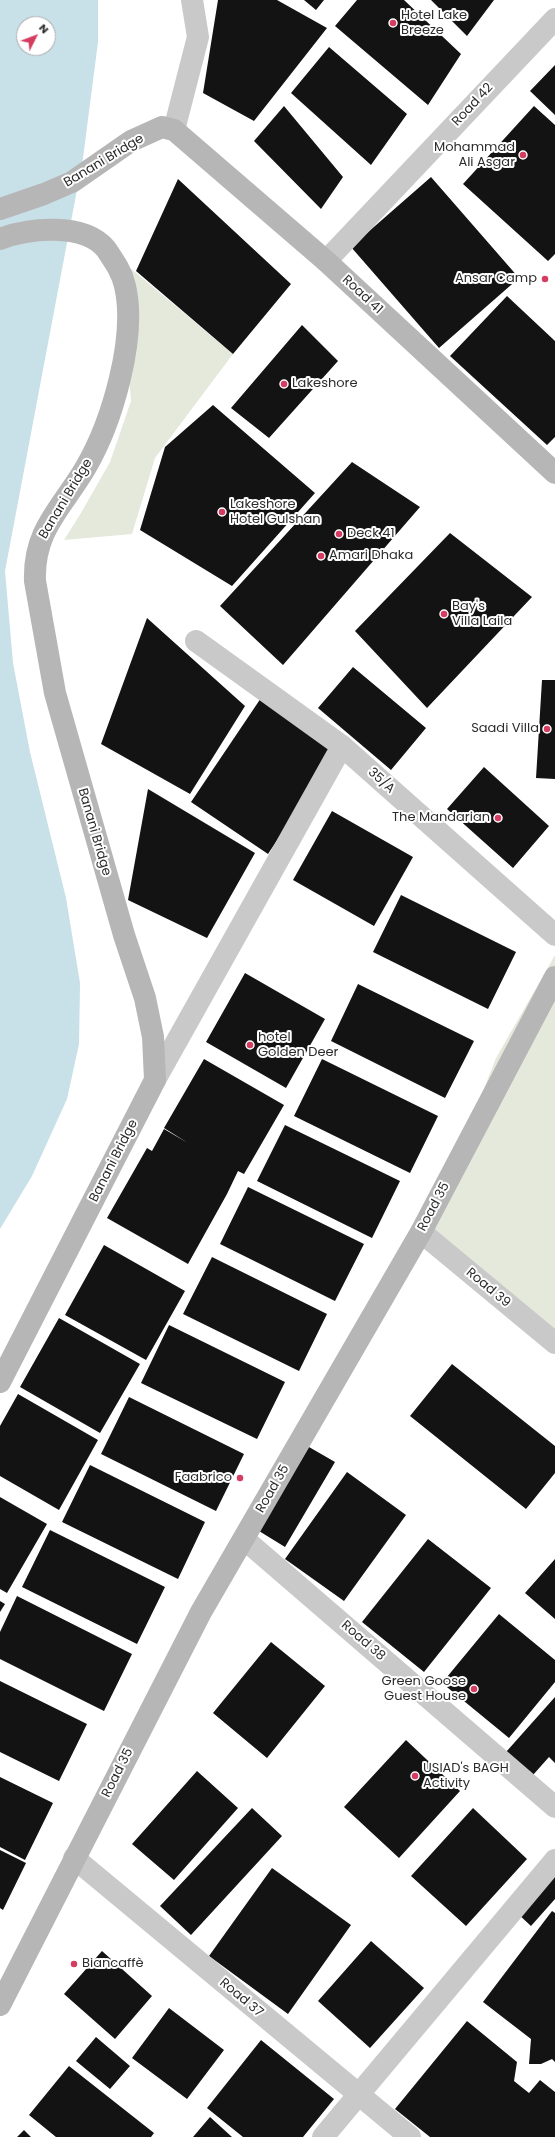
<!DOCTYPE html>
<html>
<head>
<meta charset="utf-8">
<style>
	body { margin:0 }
	#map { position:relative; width:555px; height:2137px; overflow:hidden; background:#fff; font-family:Poppins,sans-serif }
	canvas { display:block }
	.north { position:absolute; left:16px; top:16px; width:40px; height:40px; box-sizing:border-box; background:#fff; border:1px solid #ababab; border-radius:50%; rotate:48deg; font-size:11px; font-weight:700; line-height:16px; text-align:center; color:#2c2c2c }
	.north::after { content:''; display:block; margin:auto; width:14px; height:18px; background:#d43d61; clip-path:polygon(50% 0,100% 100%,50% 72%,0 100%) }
</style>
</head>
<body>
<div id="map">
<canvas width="555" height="2137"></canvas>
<div class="north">N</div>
</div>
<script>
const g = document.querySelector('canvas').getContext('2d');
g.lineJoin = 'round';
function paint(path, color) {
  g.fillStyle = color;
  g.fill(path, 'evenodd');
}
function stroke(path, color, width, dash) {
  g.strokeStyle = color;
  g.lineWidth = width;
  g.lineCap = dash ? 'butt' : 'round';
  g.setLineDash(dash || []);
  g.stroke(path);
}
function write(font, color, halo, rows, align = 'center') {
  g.font = font + ' Poppins,sans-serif';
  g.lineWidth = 4;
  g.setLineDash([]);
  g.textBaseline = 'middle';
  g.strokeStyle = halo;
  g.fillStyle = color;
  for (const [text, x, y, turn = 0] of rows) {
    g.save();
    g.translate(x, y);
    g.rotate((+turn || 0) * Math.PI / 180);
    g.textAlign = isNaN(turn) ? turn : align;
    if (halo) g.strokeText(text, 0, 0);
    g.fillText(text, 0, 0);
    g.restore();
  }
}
const green = new Path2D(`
	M123,262L233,354L155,458L132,534L64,540L81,513L110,462L131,401L126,342Z
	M555,955V1331L430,1226L496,1058Z`);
const water = new Path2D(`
	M0,0H98V42L83,158L5,571L13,663L30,752L66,898L80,983L79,1044L67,1099L32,1176L0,1229ZM24,24H48V48H24Z`);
const building = new Path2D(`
	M218,0H277L327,28L254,121L203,93Z
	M304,0H324L316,10Z
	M357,0H404L461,54L428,105L335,26Z
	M431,0H494L467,36Z
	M329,47L407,114L371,165L291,93Z
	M555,65V115L530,91Z
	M284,106L343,177L321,209L254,141Z
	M534,106L555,125V254L548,261L463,184Z
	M431,177L519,278L439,348L351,247Z
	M178,179L291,284L233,354L136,271Z
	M507,296L555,341V437L547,445L450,356Z
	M302,325L338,361L269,438L231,408Z
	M213,405L315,493L232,586L140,530L165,447Z
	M352,462L420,507L283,665L220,606Z
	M450,533L532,597L427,708L355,631Z
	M147,618L245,706L190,794L101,744Z
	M353,667L426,728L391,770L318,708Z
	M542,680H555V779L536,778Z
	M261,698L337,750L268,854L191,802Z
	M484,767L549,826L513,868L447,809Z
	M148,789L255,853L207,938L128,900Z
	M332,811L413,857L374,926L293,880Z
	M401,895L516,952L488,1009L373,952Z
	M245,973L325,1019L286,1088L206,1042Z
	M358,984L474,1041L445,1098L331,1041Z
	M204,1059L284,1105L244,1174L238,1171L227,1194L209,1184L227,1194L188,1264L107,1218L147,1148L152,1151L164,1129L188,1143L164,1128Z
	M322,1059L438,1116L410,1173L294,1116Z
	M285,1125L400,1181L372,1238L257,1181Z
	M248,1187L364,1244L335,1301L220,1244Z
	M104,1245L185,1291L146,1360L65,1315Z
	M212,1257L327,1314L299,1371L183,1314Z
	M59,1318L140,1364L100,1433L20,1387Z
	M169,1325L285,1382L257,1439L141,1383Z
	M452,1364L555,1446V1473L526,1509L410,1416Z
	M18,1394L98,1440L59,1510L0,1476V1426Z
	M129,1397L244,1454L216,1511L101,1454Z
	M309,1447L335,1462L285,1547L259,1531Z
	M90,1465L205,1522L178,1579L62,1522Z
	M347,1472L406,1515L344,1601L285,1559Z
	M0,1497L47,1524L7,1593L0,1589Z
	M50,1530L165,1587L137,1644L22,1587Z
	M428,1539L491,1588L424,1672L362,1622Z
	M555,1559V1619L525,1593Z
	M17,1596L132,1654L104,1711L0,1659V1632Z
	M0,1601L5,1604L0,1612Z
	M499,1614L555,1660V1682L509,1738L442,1683Z
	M271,1642L325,1686L267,1758L213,1713Z
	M0,1681L87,1724L59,1781L0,1752Z
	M555,1697V1763L549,1757L533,1775L506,1752Z
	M406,1740L460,1791L399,1858L344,1807Z
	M197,1771L238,1808L174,1880L132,1844Z
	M0,1777L53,1803L25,1860L0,1847Z
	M252,1808L282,1836L191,1935L160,1906Z
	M473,1808L527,1859L466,1926L411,1876Z
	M0,1850L26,1863L3,1910L0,1908Z
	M272,1868L351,1925L288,2014L209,1956Z
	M555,1872V1899L531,1926L517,1913Z
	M552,1911L555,1913V2062L552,2059L541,2064H529L531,2039L483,2002Z
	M371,1941L424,1988L370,2048L318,2001Z
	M102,1951L152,1996L115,2039L64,1994Z
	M169,2008L224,2050L187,2099L132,2058Z
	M467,2021L517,2062L514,2081L529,2093L540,2080L555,2092V2137H430L395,2109Z
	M96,2037L130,2066L110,2089L76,2061Z
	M261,2040L334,2099L303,2137H243L207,2108Z
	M69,2066L154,2133L151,2137H56L29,2115Z
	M210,2117L232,2137H193Z
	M24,2130L31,2137H17Z`);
const street = new Path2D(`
	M174,130L198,37L192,0
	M326,261L555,19
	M196,641L342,746L555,935
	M155,1080L342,746
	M421,1232L555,1343
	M244,1539L555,1807
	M74,1858L410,2137
	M323,2137L555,1860`);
const secondary = new Path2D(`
	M0,209L44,194L72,182L131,141L162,127L174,130L326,261L555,473
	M0,239C28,228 84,222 106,249C114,261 122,272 125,286C137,338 112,422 86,467C62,508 33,530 35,581L55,693L124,935L145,998L153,1037L155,1080L0,1382
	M0,2005L201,1612L421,1232L555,977`);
const markers = [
	[393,23,4,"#d43d61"],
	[523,155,4,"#d43d61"],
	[545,279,4,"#d43d61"],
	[284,384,4,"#d43d61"],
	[222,512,4,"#d43d61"],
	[339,534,4,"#d43d61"],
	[321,556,4,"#d43d61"],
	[444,614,4,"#d43d61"],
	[547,729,4,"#d43d61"],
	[498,818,4,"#d43d61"],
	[250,1045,4,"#d43d61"],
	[240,1478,4,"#d43d61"],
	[474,1689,4,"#d43d61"],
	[415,1776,4,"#d43d61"],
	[74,1964,4,"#d43d61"]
];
const poiNames = [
	["Hotel Lake",401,16],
	["Breeze",401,31],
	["Mohammad",515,148,"right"],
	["Ali Asgar",515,163,"right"],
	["Ansar Camp",537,279,"right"],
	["Lakeshore",292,384],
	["Lakeshore",230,505],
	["Hotel Gulshan",230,520],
	["Deck 41",347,534],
	["Amari Dhaka",329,556],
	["Bay's",452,607],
	["Villa Laila",452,622],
	["Saadi Villa",539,729,"right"],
	["The Mandarian",490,818,"right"],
	["hotel",258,1038],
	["Golden Deer",258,1053],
	["Faabrico",232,1478,"right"],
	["Green Goose",466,1682,"right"],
	["Guest House",466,1697,"right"],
	["USIAD's BAGH",423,1769],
	["Activity",423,1784],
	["Biancaffè",82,1964]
];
const streetNames = [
	["Road 42",473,105,-47],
	["Banani Bridge",104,161,-31],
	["Road 41",362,295,43],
	["Banani Bridge",66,499,-59],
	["35/A",381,781,42],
	["Banani Bridge",94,832,74],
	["Banani Bridge",114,1161,-63],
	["Road 35",434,1207,-62],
	["Road 39",488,1288,40],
	["Road 35",273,1489,-60],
	["Road 38",363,1641,41],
	["Road 35",118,1773,-63],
	["Road 37",241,1998,40]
];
paint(green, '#e4e9db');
paint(water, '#c8e0e7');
paint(building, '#131313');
stroke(street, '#c9c9c9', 22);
stroke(secondary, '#b6b6b6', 22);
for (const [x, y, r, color] of markers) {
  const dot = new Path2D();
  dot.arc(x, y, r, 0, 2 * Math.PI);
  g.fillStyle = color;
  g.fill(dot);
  stroke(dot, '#fff', 1.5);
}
write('13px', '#2c2c2c', '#fff', poiNames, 'left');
write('13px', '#2c2c2c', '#fff', streetNames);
</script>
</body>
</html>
